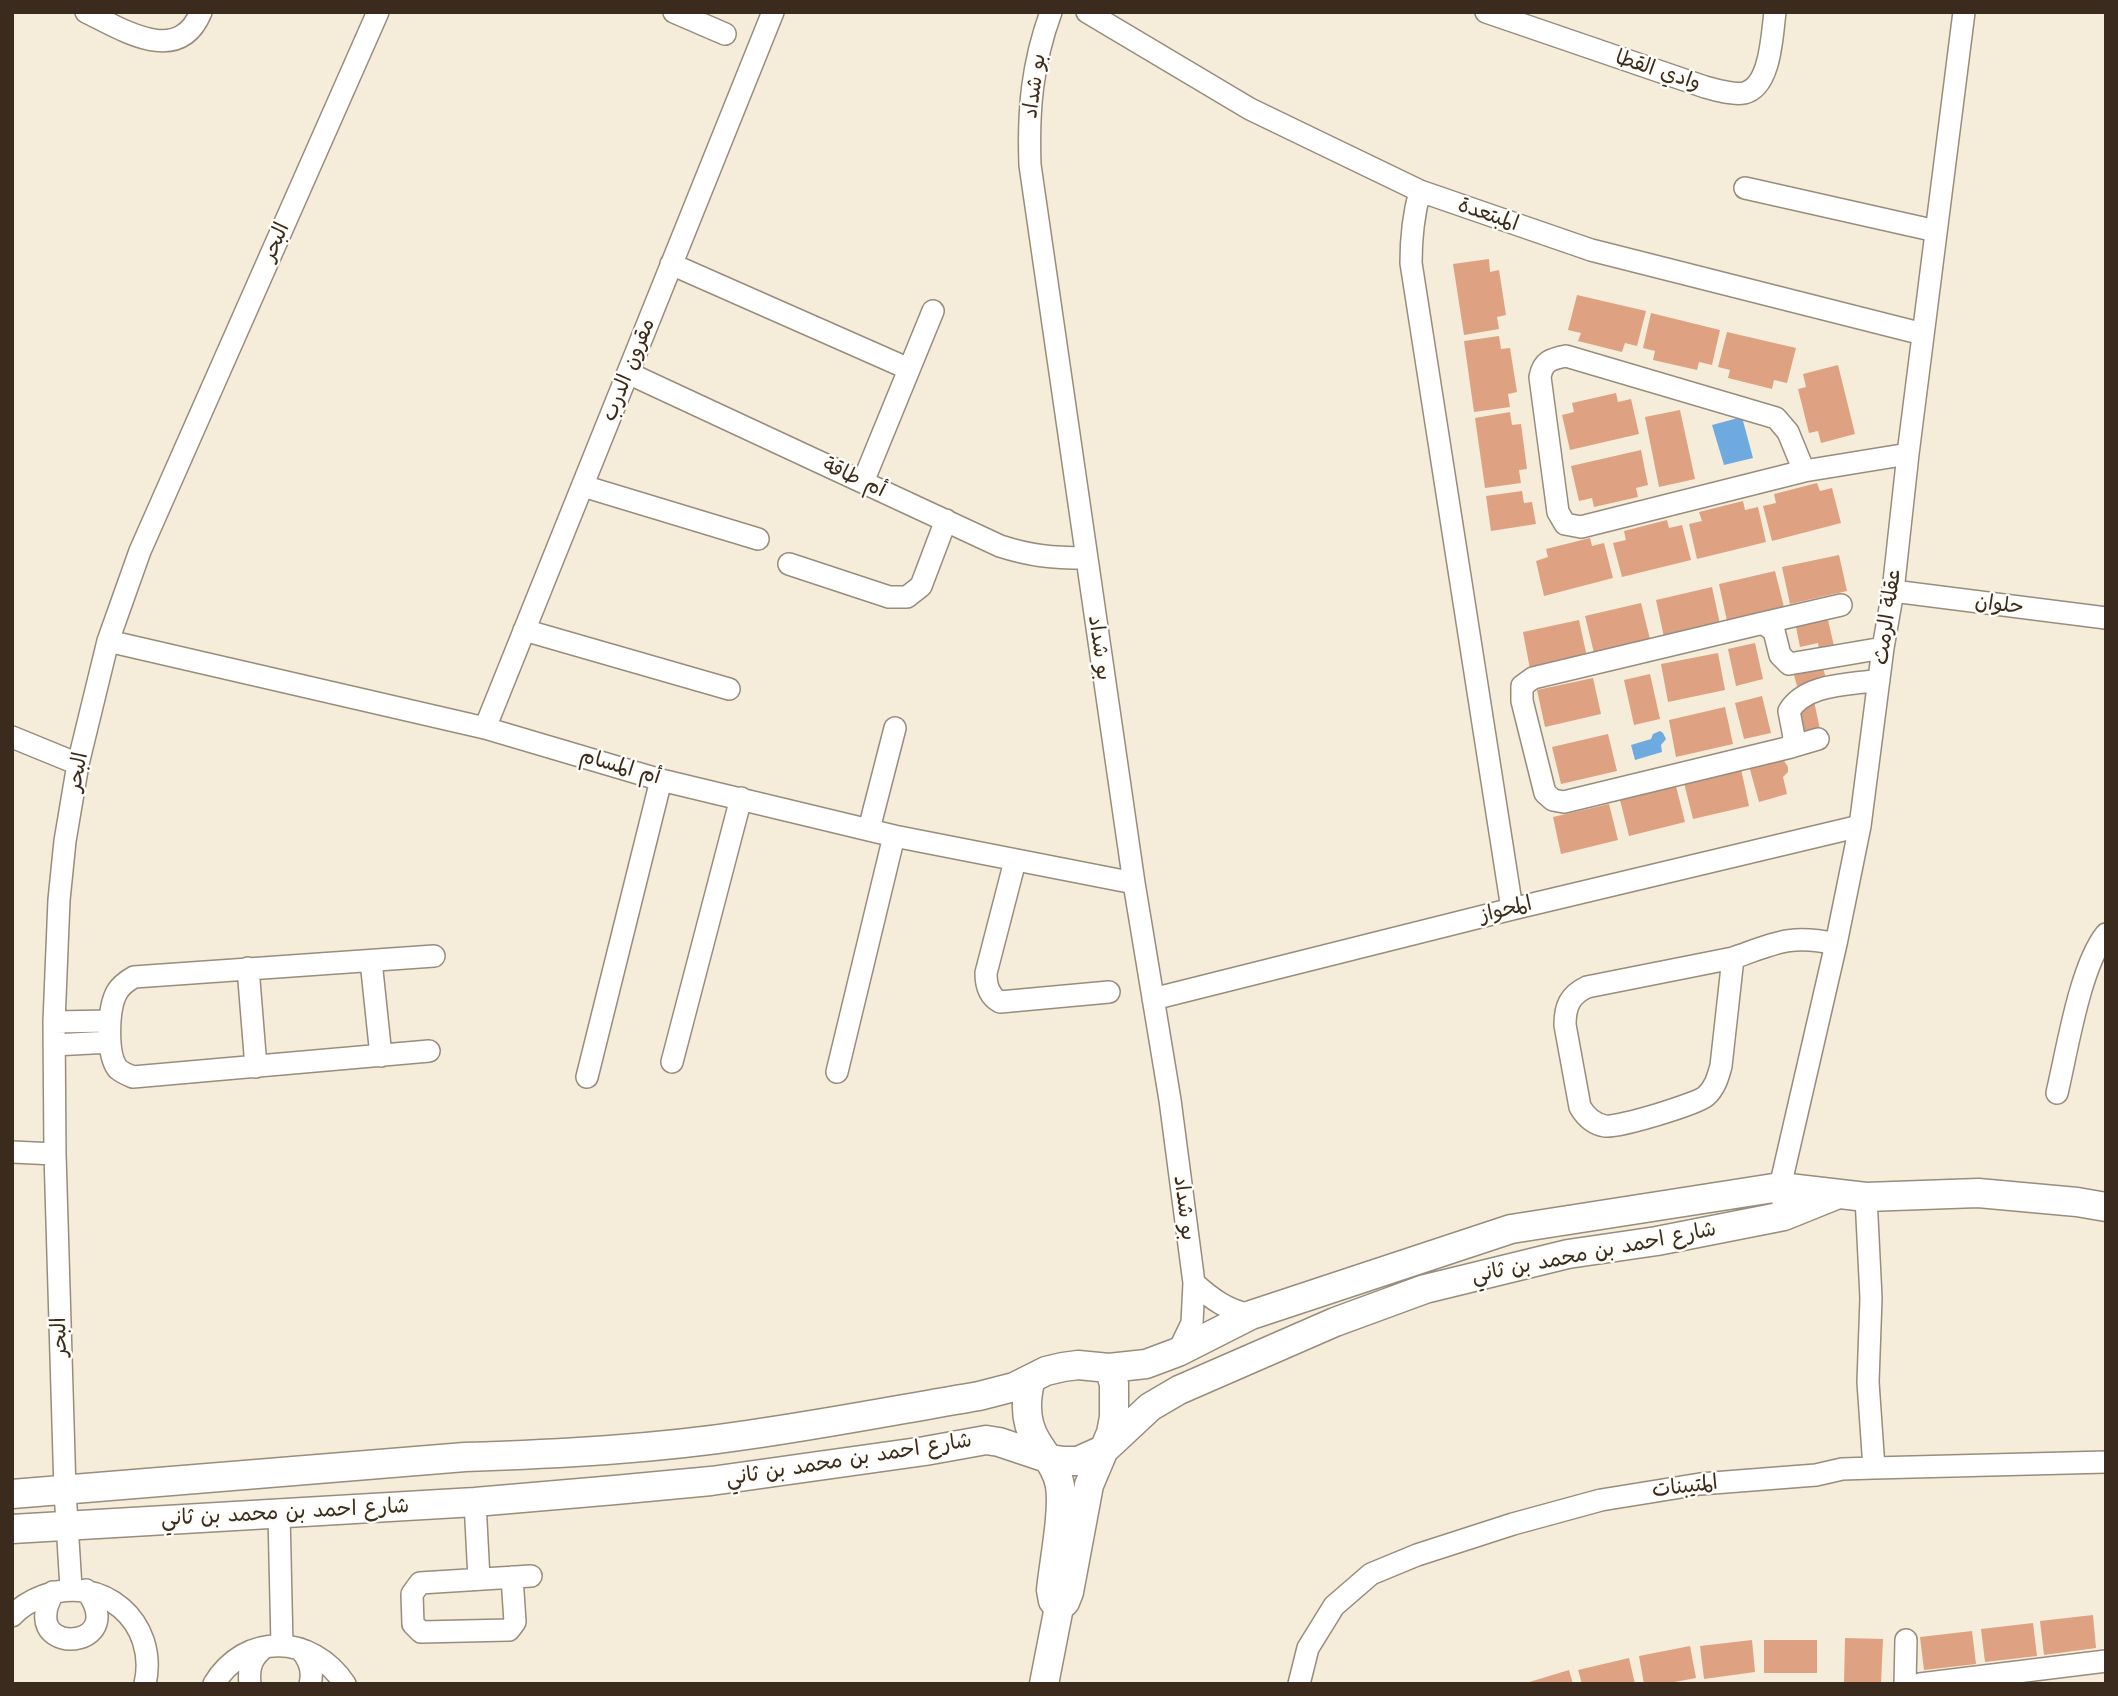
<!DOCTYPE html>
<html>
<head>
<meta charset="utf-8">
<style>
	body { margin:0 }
	#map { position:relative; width:2118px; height:1696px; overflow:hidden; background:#f5edda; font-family:"Shantell Sans",sans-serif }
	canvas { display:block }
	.frame { position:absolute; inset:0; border:14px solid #3b2a1e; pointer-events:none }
</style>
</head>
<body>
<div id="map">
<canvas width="2118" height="1696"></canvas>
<div class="frame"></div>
</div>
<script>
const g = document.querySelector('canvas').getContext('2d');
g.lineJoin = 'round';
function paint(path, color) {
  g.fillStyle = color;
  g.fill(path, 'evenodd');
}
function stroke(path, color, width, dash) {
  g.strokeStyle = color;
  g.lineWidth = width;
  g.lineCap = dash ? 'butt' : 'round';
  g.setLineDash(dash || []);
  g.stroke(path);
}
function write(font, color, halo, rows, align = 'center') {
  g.font = font + ' "Shantell Sans","Playpen Sans Arabic",sans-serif';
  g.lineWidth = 5;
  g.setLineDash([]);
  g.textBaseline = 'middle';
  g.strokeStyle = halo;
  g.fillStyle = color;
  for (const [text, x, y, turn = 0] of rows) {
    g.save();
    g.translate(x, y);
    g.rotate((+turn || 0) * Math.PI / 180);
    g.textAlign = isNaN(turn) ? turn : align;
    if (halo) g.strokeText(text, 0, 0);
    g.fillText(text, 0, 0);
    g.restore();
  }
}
const water = new Path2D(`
	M1742,417L1753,458L1724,465L1712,425Z
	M1660,731L1663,733L1666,739L1661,745L1662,752L1635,760L1631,745L1651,739L1653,734Z`);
const building = new Path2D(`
	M1489,259L1490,272L1499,270L1506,315L1497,317L1499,329L1464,335L1453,264Z
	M1577,295L1646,311L1637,346L1625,343L1622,352L1578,341L1581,333L1568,330Z
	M1651,313L1720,330L1712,365L1699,362L1697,370L1653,360L1655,351L1643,348Z
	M1727,332L1796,348L1787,383L1774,380L1772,389L1728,378L1730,370L1718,367Z
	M1499,336L1501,349L1510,348L1517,392L1508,394L1510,407L1474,412L1464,341Z
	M1838,365L1855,434L1821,443L1818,431L1809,433L1798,389L1806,387L1803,374Z
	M1616,393L1618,402L1631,399L1639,434L1570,450L1562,415L1574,412L1572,403Z
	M1680,410L1695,479L1659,487L1645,417Z
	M1510,412L1512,425L1521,424L1527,469L1519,470L1521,483L1485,488L1475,418Z
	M1641,450L1648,485L1636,488L1638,497L1594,507L1592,498L1579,501L1571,466Z
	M1817,483L1820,491L1832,488L1841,523L1772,541L1763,506L1776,503L1774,494Z
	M1522,491L1524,503L1532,502L1536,524L1491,531L1486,496Z
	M1743,501L1745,510L1758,507L1766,542L1697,559L1689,524L1702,521L1699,512Z
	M1667,520L1669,528L1682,525L1691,560L1622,577L1613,543L1626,540L1624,531Z
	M1590,538L1592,546L1604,543L1613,578L1544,596L1536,561L1548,557L1546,549Z
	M1839,555L1847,591L1790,604L1782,567Z
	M1775,571L1784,607L1727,621L1719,584Z
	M1712,587L1720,624L1664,637L1656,600Z
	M1641,603L1650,639L1594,653L1585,616Z
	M1579,620L1587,657L1530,669L1523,632Z
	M1828,620L1834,646L1819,649L1818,643L1800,647L1796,627Z
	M1755,643L1763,679L1736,686L1728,649Z
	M1718,653L1725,690L1668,702L1661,664Z
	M1823,668L1826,678L1797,686L1794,675Z
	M1650,674L1660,719L1634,725L1624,680Z
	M1593,678L1601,714L1545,727L1537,690Z
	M1762,696L1771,733L1744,739L1735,703Z
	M1814,701L1821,734L1803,738L1796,705Z
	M1725,707L1733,744L1676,757L1669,720Z
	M1608,734L1617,771L1561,784L1552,747Z
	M1783,759L1788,767V772L1783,777L1787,794L1759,802L1749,766Z
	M1741,769L1749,806L1693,819L1684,783Z
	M1676,786L1685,822L1629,836L1620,800Z
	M1609,804L1618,840L1561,854L1553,817Z
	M2093,1615L2096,1648L2044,1655L2040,1621Z
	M2033,1623L2037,1656L1985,1662L1981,1629Z
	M1972,1631L1976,1664L1924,1670L1920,1637Z
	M1845,1638L1883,1639L1881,1684H1844Z
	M1752,1640L1755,1672L1704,1679L1700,1646Z
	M1764,1640H1817V1673H1764Z
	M1690,1646L1696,1678L1664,1684H1644L1639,1656Z
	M1629,1658L1635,1684H1582L1578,1670Z
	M1569,1670L1573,1684H1526V1683Z`);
const minor = new Path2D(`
	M86,12C122,29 178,67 201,12
	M674,12L725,34
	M1051,12C1032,64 1028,110 1030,165L1134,883L1170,1100L1194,1283L1192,1323L1178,1352
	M1087,12L1250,109L1420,191L1591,250L1923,334
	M1486,12L1705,87C1717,90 1732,95 1744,93C1771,87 1772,34 1775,12
	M1745,188L1936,231
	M1420,191C1413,216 1411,237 1411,263L1512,909
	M671,264L909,369
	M628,373L1000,546C1031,556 1053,558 1085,558
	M1804,471L1788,432L1776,418L1566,356C1551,359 1543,361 1540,377L1558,512L1565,524L1581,527L1804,471L1908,454
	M863,482L933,311
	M583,486L758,539
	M789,564L889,597H907L921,586L946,520
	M1893,591L2106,618
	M1763,623L1841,605
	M524,630L729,689
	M108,641L485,728L661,780L894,836L1134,883
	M1879,680C1850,685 1806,683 1789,711L1794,737L1791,747L1564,802L1553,800L1545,793L1522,701V686L1533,678L1763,623L1774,631L1780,655L1789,664L1883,648
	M485,728L773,12
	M12,737L78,764
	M1791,747L1818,739
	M869,829L895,728
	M1015,861L986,973C986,986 989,996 1000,1002L1109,992
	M1733,958L1721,1066C1718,1077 1715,1088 1706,1096C1697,1104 1618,1128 1605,1126C1593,1124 1586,1117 1580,1107L1565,1025C1565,1006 1570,995 1587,987Z
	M1733,958C1776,943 1790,934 1836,944
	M371,961L381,1056
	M248,968L256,1067
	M1153,999L1512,909L1860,826
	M54,1022L110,1021
	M54,1045L110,1042
	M429,1051L133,1077C128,1075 123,1073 118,1069C106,1054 108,1008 117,992C121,985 127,981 134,977L434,956
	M672,1062L741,798
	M837,1072L894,836
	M587,1077L661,780
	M2057,1093C2067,1051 2080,966 2106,934
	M12,1152L55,1154
	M1783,1202L1780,1187L1836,944L1860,826L1883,648L1893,591L1908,454L1964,12
	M1194,1283C1213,1300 1227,1310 1251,1315
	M1874,1468L2106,1462
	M475,1502L479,1579
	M279,1514L282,1645
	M512,1577L515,1622L509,1630L421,1632L413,1624L412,1594L420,1583L531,1576
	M71,1588L65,1491L55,1154L54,1022L59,900L65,841L78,764L108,641L140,551L378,12
	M53,1592C51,1598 46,1606 46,1613C40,1655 127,1645 86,1590
	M12,1616C21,1606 30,1601 43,1596C102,1573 159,1622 145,1684
	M300,1649C309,1659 314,1670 310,1684
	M214,1684C245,1632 312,1634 345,1684
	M250,1684C248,1667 252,1657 265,1647
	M1299,1684L1308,1648L1334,1606L1371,1574L1417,1555L1513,1524L1601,1500L1700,1484L1816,1475L1842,1469L1874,1468L1868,1382L1871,1298L1866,1197
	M1905,1684L1906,1640
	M1920,1684L2106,1661`);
const tertiary = new Path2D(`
	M1031,1379C1025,1400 1025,1423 1037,1442C1046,1457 1057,1468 1060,1486C1064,1512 1054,1561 1051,1590L1053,1601L1059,1607
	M12,1494L465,1457C559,1454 654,1449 747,1435C825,1424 902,1409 979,1396L1014,1387L1046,1371L1063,1367L1078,1365L1109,1368L1146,1364L1178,1352L1251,1315L1511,1229L1780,1187L1866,1197L1978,1193L2077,1202L2106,1207
	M12,1529L475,1502L615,1490L711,1481L925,1451L986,1440L999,1442L1050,1459L1064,1461H1078L1105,1449L1150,1407L1179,1390L1335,1322L1425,1289L1568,1254L1657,1241L1784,1216L1836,1195
	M1044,1684L1059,1607L1065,1602L1069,1592L1089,1485L1111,1433L1114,1417V1384L1109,1368`);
const streetNames = [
	["وادي القطا",1658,71,18],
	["بو شداد",1035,86,-82],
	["المبتعدة",1488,215,19],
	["البحر",276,242,-66],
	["مقرون الدرب",629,370,-68],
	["أم طاقة",854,478,25],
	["حلوان",1999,605,7],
	["عقلة الرمث",1888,617,-82],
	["بو شداد",1099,648,82],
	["أم المسام",620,767,16],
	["البحر",78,772,-79],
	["المحواز",1506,910,-14],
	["بو شداد",1184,1208,83],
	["شارع احمد بن محمد بن ثاني",1594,1253,-11],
	["البحر",60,1337,-92],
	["شارع احمد بن محمد بن ثاني",849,1460,-9],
	["المتيبنات",1685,1487,-7],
	["شارع احمد بن محمد بن ثاني",285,1513,-3]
];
paint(water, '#6eaadf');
paint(building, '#dea181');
stroke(minor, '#988c7c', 24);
stroke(tertiary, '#988c7c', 31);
stroke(minor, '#fff', 21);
stroke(tertiary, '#fff', 28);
write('21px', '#3b2a1e', '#fdfcf7', streetNames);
</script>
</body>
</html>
